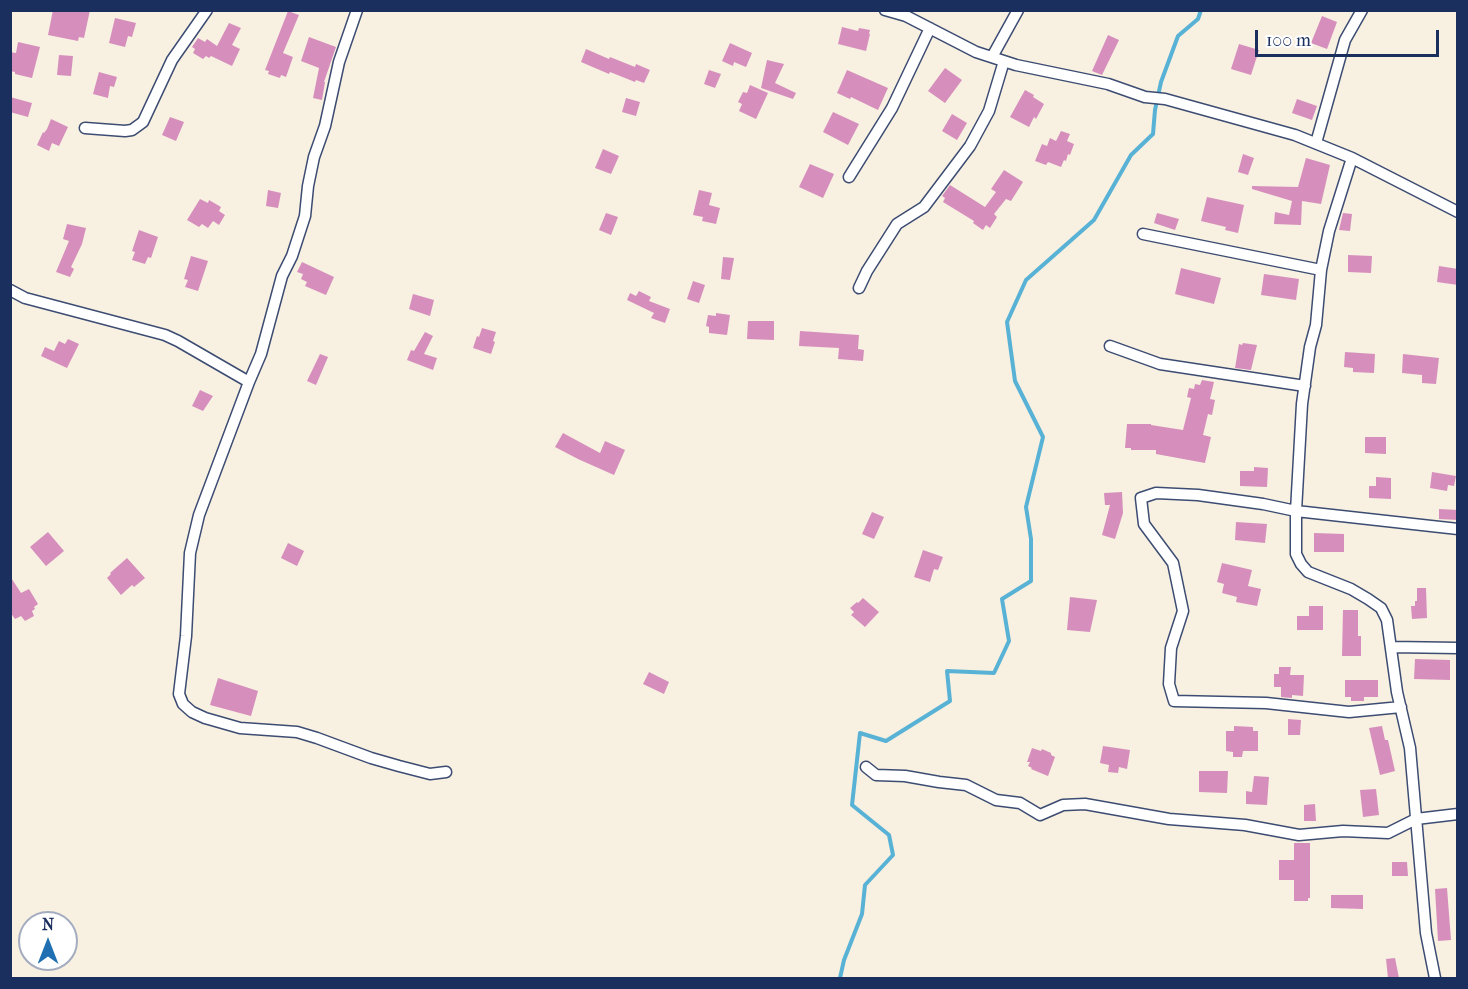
<!DOCTYPE html>
<html>
<head>
<meta charset="utf-8">
<style>
	body { margin:0 }
	#map { position:relative; width:1468px; height:989px; overflow:hidden; background:#f8f0e1; font-family:"IM FELL French Canon",serif }
	canvas { display:block }
	.frame { position:absolute; inset:0; border:12px solid #1b2f5e; pointer-events:none }
	.north { position:absolute; left:18px; top:911px; width:60px; height:60px; box-sizing:border-box; background:#fff; border:2px solid #a4acbf; border-radius:50%; rotate:0deg; font-size:16px; font-weight:700; line-height:24px; text-align:center; color:#1b2f5e }
	.north::after { content:''; display:block; margin:auto; width:21px; height:27px; background:#1f6fb2; clip-path:polygon(50% 0,100% 100%,50% 72%,0 100%) }
	.scale { position:absolute; left:1255px; top:30px; width:184px; height:27px; box-sizing:border-box; border:3px solid #1b2f5e; border-top:0; padding-left:8px; font-size:18px; line-height:21px; white-space:nowrap; color:#1b2f5e; -webkit-text-stroke:4px #fff; paint-order:stroke }
</style>
</head>
<body>
<div id="map">
<canvas width="1468" height="989"></canvas>
<div class="frame"></div>
<div class="north">N</div>
<div class="scale">100 m</div>
</div>
<script>
const g = document.querySelector('canvas').getContext('2d');
g.lineJoin = 'round';
function stroke(path, color, width, dash) {
  g.strokeStyle = color;
  g.lineWidth = width;
  g.lineCap = dash ? 'butt' : 'round';
  g.setLineDash(dash || []);
  g.stroke(path);
}
function paint(path, color) {
  g.fillStyle = color;
  g.fill(path, 'evenodd');
}
const stream = new Path2D(`
	M840,978L844,960L862,914L865,885L893,855L889,835L852,805L860,733L886,741L950,701L947,671L994,673L1009,641L1002,599L1031,581V539L1026,507L1043,437L1015,381L1007,322L1026,280L1094,220L1131,155L1153,134L1155,110L1161,82L1178,36L1198,19L1201,10`);
const building = new Path2D(`
	M53,10H90L84,38L79,37L78,41L48,35Z
	M288,11L299,15L283,53L293,57L286,77L281,75L280,78L268,74L269,71L265,70Z
	M1322,16L1337,22L1327,49L1311,43Z
	M115,18L136,23L132,37L128,36L125,47L109,43Z
	M229,23L241,28L232,45L240,49L232,66L211,56L209,58L206,56L203,59L193,53L195,49L192,47L198,38L205,42L207,39L217,46Z
	M842,27L858,31L859,28L870,30L869,34H870L866,51L838,44Z
	M1108,35L1119,40L1102,75L1092,71Z
	M309,37L336,47L324,82H325L322,100L313,98L319,68L301,61Z
	M18,42L40,47L32,78L15,74V72L10,71V52L16,53Z
	M730,43L752,53L746,67L734,62L733,66L722,61Z
	M1239,44L1259,50L1251,75L1231,69Z
	M586,49L609,59L610,57L635,67L636,64L650,70L644,83L636,80L635,82L610,72L609,74L581,62Z
	M59,55L73,56L71,76L57,75Z
	M767,60L784,64L775,83L796,93L793,99L761,88Z
	M945,68L962,80L945,103L928,91Z
	M709,70L721,74L715,88L704,84Z
	M847,70L888,88L878,110L851,97L850,99L837,93Z
	M99,72L117,77L114,87L110,86L108,98L93,94Z
	M750,85L768,93L756,119L739,111L742,104L738,102L743,92L747,93Z
	M1025,90L1034,95L1033,97L1044,104L1036,119L1034,117L1029,127L1010,117Z
	M10,97L32,103L28,117L10,112Z
	M626,98L640,102L636,116L622,112Z
	M1297,99L1317,106L1312,120L1292,113Z
	M833,112L859,124L848,145L823,132Z
	M952,114L967,123L957,140L942,131Z
	M170,117L184,122L176,141L162,135Z
	M51,119L68,127L59,146L52,143L49,151L37,145L43,132L44,133L47,129Z
	M1061,131L1070,134L1067,141L1074,144L1070,155L1068,154L1066,161L1064,160L1061,167L1048,162L1046,165L1035,161L1042,144L1047,146L1050,138L1056,141Z
	M603,149L619,156L611,174L595,168Z
	M1243,154L1254,158L1248,175L1238,172Z
	M1306,158L1330,165L1321,204L1302,201L1301,225L1274,224L1275,212L1289,215L1292,201L1252,189V186L1298,187Z
	M810,164L834,174L823,198L799,187Z
	M1004,170L1023,182L1011,201L1006,199L994,214L997,217L990,228L986,225L983,230L973,223L974,221L943,202L945,198L942,196L950,185L985,207L996,192L991,189Z
	M268,190L281,193L278,208L266,206Z
	M699,190L712,193L709,205L720,208L716,224L702,221L703,217L693,215Z
	M1207,197L1244,205L1238,233L1225,230L1226,227L1201,221Z
	M200,199L208,203L209,200L221,207L219,211L225,215L219,225L213,221L208,228L202,224L199,227L187,220Z
	M606,213L618,217L611,235L599,230Z
	M1157,213L1179,219L1175,230L1154,223Z
	M1343,213L1352,214L1350,231L1339,230Z
	M67,224L86,228L82,244L71,267L74,269L70,277L56,272L69,241L63,239Z
	M139,230L158,237L151,258L148,257L145,264L132,260L135,252L132,251Z
	M1348,255L1372,256L1371,273L1348,272Z
	M191,256L208,261L198,291L185,287L188,280L184,279Z
	M723,257L734,258L730,280L721,279Z
	M302,262L334,277L326,295L305,286L307,282L301,279L303,274L297,272Z
	M1439,266L1458,269V285L1437,282Z
	M1181,268L1221,278L1214,304L1175,294Z
	M1264,274L1299,279L1296,300L1261,295Z
	M693,281L705,285L699,303L687,299Z
	M639,291L651,297L649,301L670,309L665,323L651,318L654,313L627,300L630,293L636,296Z
	M413,294L434,300L430,316L409,309Z
	M716,313L730,315L727,335L709,333V327L706,326L708,315L716,316Z
	M748,321H774V340L747,339Z
	M482,328L496,332L493,341L495,342L491,354L473,348L477,336L479,337Z
	M800,331L859,335L858,349L864,350L863,361L838,359L839,348L799,346Z
	M425,332L433,336L424,354L437,358L433,370L407,360L411,350L414,351Z
	M68,339L79,344L67,368L41,356L45,347L54,351L59,341L65,344Z
	M1243,343L1257,345L1251,370L1235,368L1239,344L1242,345Z
	M1345,352L1375,354L1374,373L1353,372V368L1344,367Z
	M320,354L328,357L316,385L307,381Z
	M1403,354L1439,358L1436,384L1422,383V375L1402,373Z
	M1202,380L1214,382L1210,399L1215,400L1212,415L1208,414L1203,435L1211,437L1205,463L1156,454V450H1131V448H1125L1127,424H1151V425L1183,430L1191,398L1187,397L1189,388L1194,389L1195,384L1200,385Z
	M200,390L213,396L203,411L192,406Z
	M563,433L600,453L605,441L625,450L614,475L578,459L555,447Z
	M1365,437H1386V454L1365,453Z
	M1254,467L1268,468L1267,487L1240,486V471H1254Z
	M1432,472L1456,476L1454,486L1448,485L1447,491L1430,488Z
	M1376,477L1391,478V499L1369,498V486H1376Z
	M1122,492L1123,513L1115,539L1102,535L1110,505H1105L1104,493Z
	M1439,509L1458,510V520L1439,519Z
	M872,512L884,517L874,539L862,534Z
	M1236,522L1267,524L1265,543L1235,540Z
	M48,532L64,551L46,566L30,547Z
	M1314,533L1344,534V552H1314Z
	M288,543L304,551L297,566L281,558Z
	M923,550L943,557L938,570L934,569L930,582L914,577Z
	M127,558L145,578L134,587L132,585L121,595L107,578L111,574L110,573Z
	M1222,563L1252,570L1248,586L1261,589L1257,606L1236,602L1237,597L1222,593L1224,584L1217,582Z
	M10,576L21,593L29,589L38,604L34,607L35,609L32,611L34,616L25,621L21,616L15,619L10,612Z
	M1417,588H1426L1427,618L1412,619L1411,606H1415V601H1417Z
	M1070,597L1097,600L1090,632L1067,630Z
	M863,598L879,612L865,627L851,615L854,612L850,608L857,602L858,603Z
	M1309,606H1323V630H1297V616H1309Z
	M1343,610H1358V636H1361V656H1342Z
	M1415,659L1450,660V680L1414,679Z
	M1279,667H1291L1290,675H1304L1303,696L1292,695V698L1281,697V687H1274V674H1279Z
	M649,672L669,682L664,694L643,684Z
	M218,678L258,691L251,716L210,705Z
	M1345,680H1378V697H1364V701H1351V697H1345Z
	M1288,719L1301,720L1300,735H1288Z
	M1234,726L1253,727V731H1258V751H1243L1242,757H1233V752L1226,751V731H1234Z
	M1382,726L1385,740H1388L1395,771L1380,775L1369,728Z
	M1103,746L1130,750L1127,769L1119,767L1118,773L1108,772L1109,765L1100,763Z
	M1032,748L1041,751L1042,749L1051,753V755L1055,757L1048,776L1031,769L1032,768L1028,766L1030,762H1027Z
	M1199,771H1228L1227,793L1199,792Z
	M1254,776L1269,777L1267,805L1246,804V791L1252,792Z
	M1376,789L1379,815L1363,817L1360,790Z
	M1315,804L1316,821H1304V805Z
	M1294,843H1310V898H1308V901H1294V880H1279V860H1294Z
	M1392,862H1407L1408,876H1392Z
	M1447,888L1451,940L1438,941L1435,889Z
	M1331,895H1363V909L1331,908Z
	M1395,958L1399,978H1388L1386,959Z`);
const minor = new Path2D(`
	M357,10L339,62L325,126L314,157L308,186L305,216L292,256L282,276L261,354L249,382L199,515L190,553L186,636L179,694L183,704L192,712L205,718L240,728L297,732L317,738L371,758L399,766L430,774L446,772
	M885,10L906,16L976,52L1016,65L1108,84L1145,97L1165,99L1295,135L1352,158L1458,212
	M992,57L1018,10
	M85,128L125,131L132,130L143,122L172,60L207,10
	M1316,143L1345,40L1362,10
	M1352,158L1329,231L1321,270L1316,325L1310,347L1302,404L1296,511V554L1301,564L1308,572L1351,589L1368,599L1381,608L1387,620L1397,692L1410,748L1426,933L1435,978
	M849,177L892,108L930,28
	M1143,234L1321,270
	M859,288L867,271L897,224L924,207L970,146L989,111L1004,61
	M10,290L25,298L165,335L178,341L249,382
	M1110,346L1160,364L1305,386
	M1391,647L1458,648
	M1401,707L1349,712L1266,703L1174,701L1169,684L1171,648L1183,611L1173,563L1144,524L1141,498L1156,493L1198,495L1263,504L1296,511L1458,529
	M866,767L876,775L905,776L939,782L966,785L996,800L1020,803L1040,815L1063,805L1085,804L1169,819L1245,825L1299,835L1343,831L1388,833L1416,819L1458,814`);
stroke(stream, '#58b2d5', 4);
paint(building, '#d68fbd');
stroke(minor, '#3c4c72', 13);
stroke(minor, '#fff', 10);
</script>
</body>
</html>
